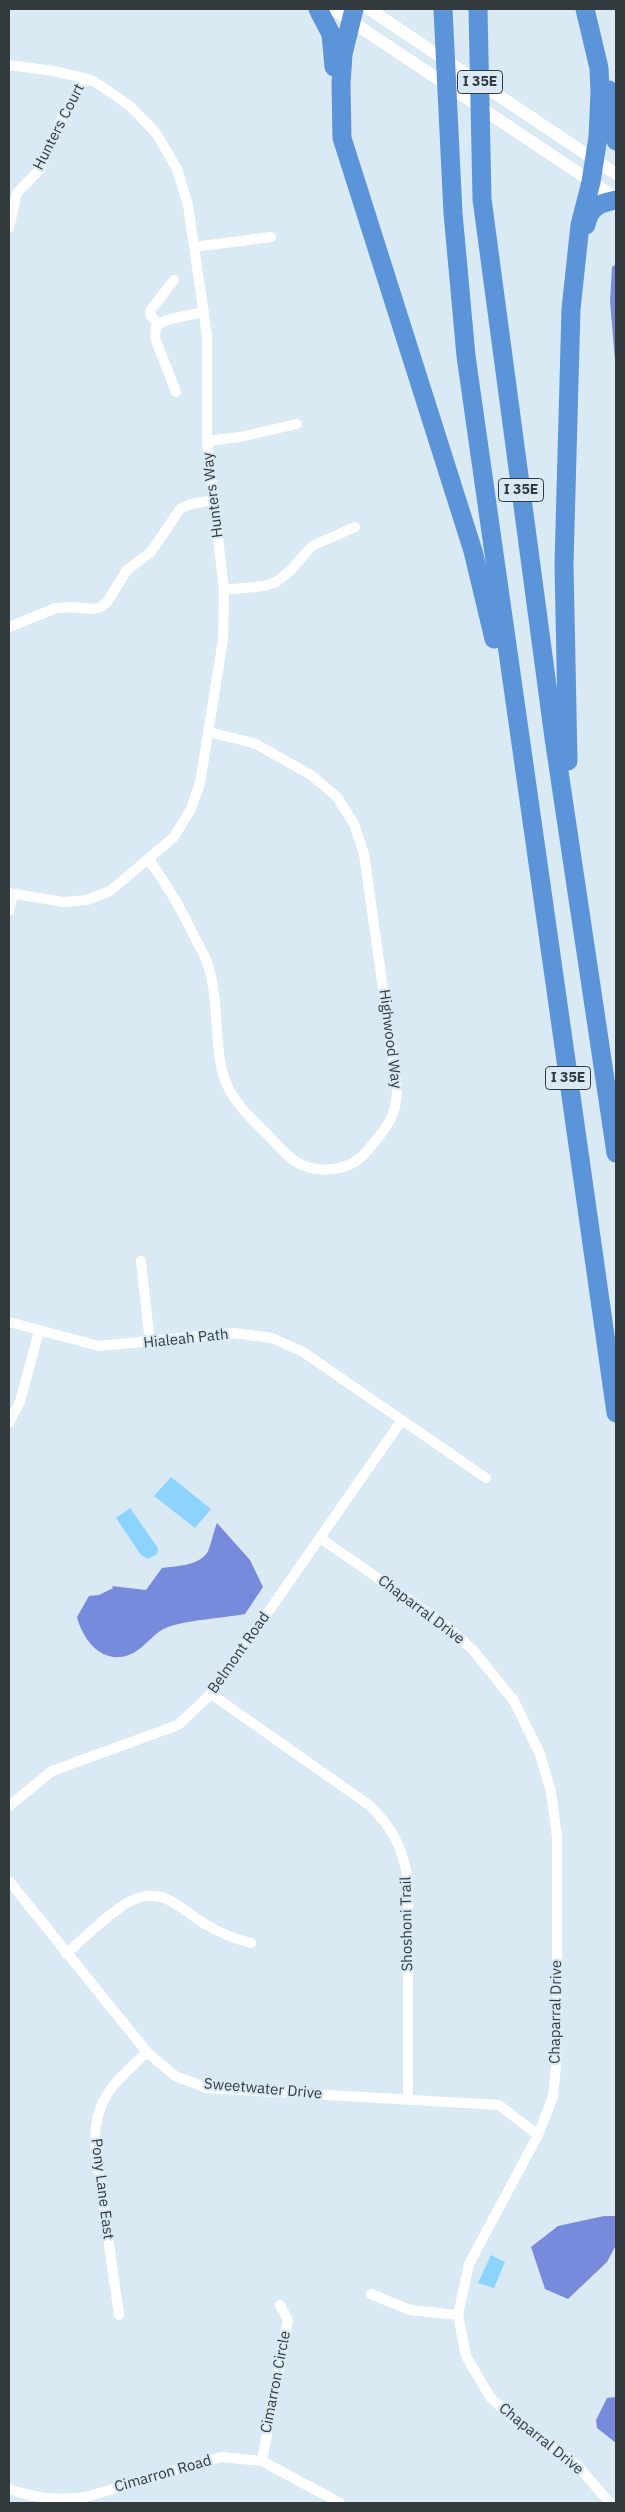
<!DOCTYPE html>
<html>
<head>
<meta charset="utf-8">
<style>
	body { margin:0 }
	#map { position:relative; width:625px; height:2512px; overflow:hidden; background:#d9eaf4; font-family:"IBM Plex Sans",sans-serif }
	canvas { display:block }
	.frame { position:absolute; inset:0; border:10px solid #333a3e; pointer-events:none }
</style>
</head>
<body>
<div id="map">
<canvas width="625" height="2512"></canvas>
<div class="frame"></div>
</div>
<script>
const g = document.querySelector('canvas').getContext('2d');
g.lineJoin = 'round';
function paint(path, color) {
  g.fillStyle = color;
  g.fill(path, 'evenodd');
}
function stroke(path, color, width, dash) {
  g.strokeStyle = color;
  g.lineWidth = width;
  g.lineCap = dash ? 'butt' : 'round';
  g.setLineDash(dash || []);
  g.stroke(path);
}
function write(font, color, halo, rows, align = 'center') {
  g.font = font + ' "IBM Plex Sans",sans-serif';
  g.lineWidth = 4.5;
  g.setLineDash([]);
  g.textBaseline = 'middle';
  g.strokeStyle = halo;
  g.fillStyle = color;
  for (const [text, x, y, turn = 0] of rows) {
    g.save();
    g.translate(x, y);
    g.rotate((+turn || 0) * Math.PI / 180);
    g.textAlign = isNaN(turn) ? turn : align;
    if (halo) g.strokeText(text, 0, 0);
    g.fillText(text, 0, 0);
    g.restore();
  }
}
const green = new Path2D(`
	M171,1477L211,1509L195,1528L154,1496Z
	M130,1508L158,1548L157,1554L148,1559L141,1555L116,1518Z
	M491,2255L505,2262L494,2288L478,2283Z`);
const water = new Path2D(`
	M616,264V372L610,301L612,267Z
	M217,1523L250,1560L263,1587L245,1614C223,1618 188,1620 168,1627C155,1632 149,1642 138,1650C109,1670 84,1645 77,1617L89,1596L99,1595L113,1588L112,1586L146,1590L162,1568C176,1566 198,1566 207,1553C210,1549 214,1530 217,1523Z
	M604,2216H616V2245L607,2262L568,2299L545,2289L531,2247L558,2226Z
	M616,2397V2443L597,2428L596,2420L607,2398Z`);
const minor = new Path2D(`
	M9,65L53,71L84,78L95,82L130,106L156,133L177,169L188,205L207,336V441L224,590L223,640L200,783L191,809L174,837L110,891L87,900L64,902L9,893
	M9,228L17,193L40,169L62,118L84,78
	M194,247L271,237
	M159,324L151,316L150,311L174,280
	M176,392L155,338L156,326L166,320L204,312
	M207,441L240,437L297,424
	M224,590L264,586L276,582L291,570L312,546L355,527
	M9,627L56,608L71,607L94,609L101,607L107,602L127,570L151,552L180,509L191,504L214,500
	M149,860C168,886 181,908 195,938C200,947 205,956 208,965C219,1000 214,1036 222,1071C228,1096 247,1115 265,1132C274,1141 282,1151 292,1159C315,1176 350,1172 367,1151C386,1128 397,1118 397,1088L364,854L354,824L337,797L311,775L254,743L208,732
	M9,911L13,894
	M141,1261L150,1343
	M9,1322L99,1346L233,1333L272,1338L303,1352L486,1478
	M9,1423L20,1402L39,1331
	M320,1538L444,1624L473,1650L514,1701L540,1754L551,1792L557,1837V2057L553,2097L538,2135L469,2264L458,2315L466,2356L490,2397L513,2419L577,2465L610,2503
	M211,1694L369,1805C392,1827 403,1848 408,1880V2099
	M9,1806L52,1771L178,1725L211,1694L402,1420
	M9,1881L147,2052L175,2076L207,2088L499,2105L538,2135
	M66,1954C82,1940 113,1909 131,1901C163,1885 180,1909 205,1924C220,1933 235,1939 251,1943
	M371,2294L410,2310L458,2315
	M119,2315L95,2146C94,2097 115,2083 147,2052
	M262,2461L288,2320L280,2305
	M9,2489C35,2498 58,2501 86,2497L221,2457L262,2461L340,2503`);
const tertiary = new Path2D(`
	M333,9L616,198
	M369,9L616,174`);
const motorway = new Path2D(`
	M318,9L331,34L334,67
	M354,9L343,54L341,84L342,138L473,551L494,639
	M443,9L453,213L466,356L616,1413
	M478,9L482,199L554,738L616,1153
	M609,90L616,141
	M586,225C589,207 600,203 616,200
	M568,761L564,564L571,309L580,225L591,182L598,137L600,93L599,68L585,9`);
const shields = [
	[480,82,45],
	[521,490,45],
	[568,1078,45]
];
const shieldNames = [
	["I 35E",480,82],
	["I 35E",521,490],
	["I 35E",568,1078]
];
const streetNames = [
	["Hunters Court",59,127,-63],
	["Hunters Way",213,495,-97],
	["Highwood Way",390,1039,83],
	["Hialeah Path",186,1339,-6],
	["Chaparral Drive",421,1610,37],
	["Belmont Road",239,1653,-55],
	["Shoshoni Trail",407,1924,-91],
	["Chaparral Drive",556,2012,-89],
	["Sweetwater Drive",263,2089,5],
	["Pony Lane East",102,2189,83],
	["Cimarron Circle",276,2382,-79],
	["Chaparral Drive",541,2439,39],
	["Cimarron Road",163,2474,-16]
];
paint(green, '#8cd4fd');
paint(water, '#788adc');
stroke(minor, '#fff', 10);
stroke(tertiary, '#fff', 12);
stroke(motorway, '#5b94d8', 19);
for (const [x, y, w] of shields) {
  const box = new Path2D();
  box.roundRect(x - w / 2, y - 11.5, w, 23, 4);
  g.fillStyle = '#d9eaf4';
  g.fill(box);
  stroke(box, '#333a3e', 1);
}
write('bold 14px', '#333a3e', null, shieldNames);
write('15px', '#333a3e', '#d9eaf4', streetNames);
</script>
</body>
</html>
